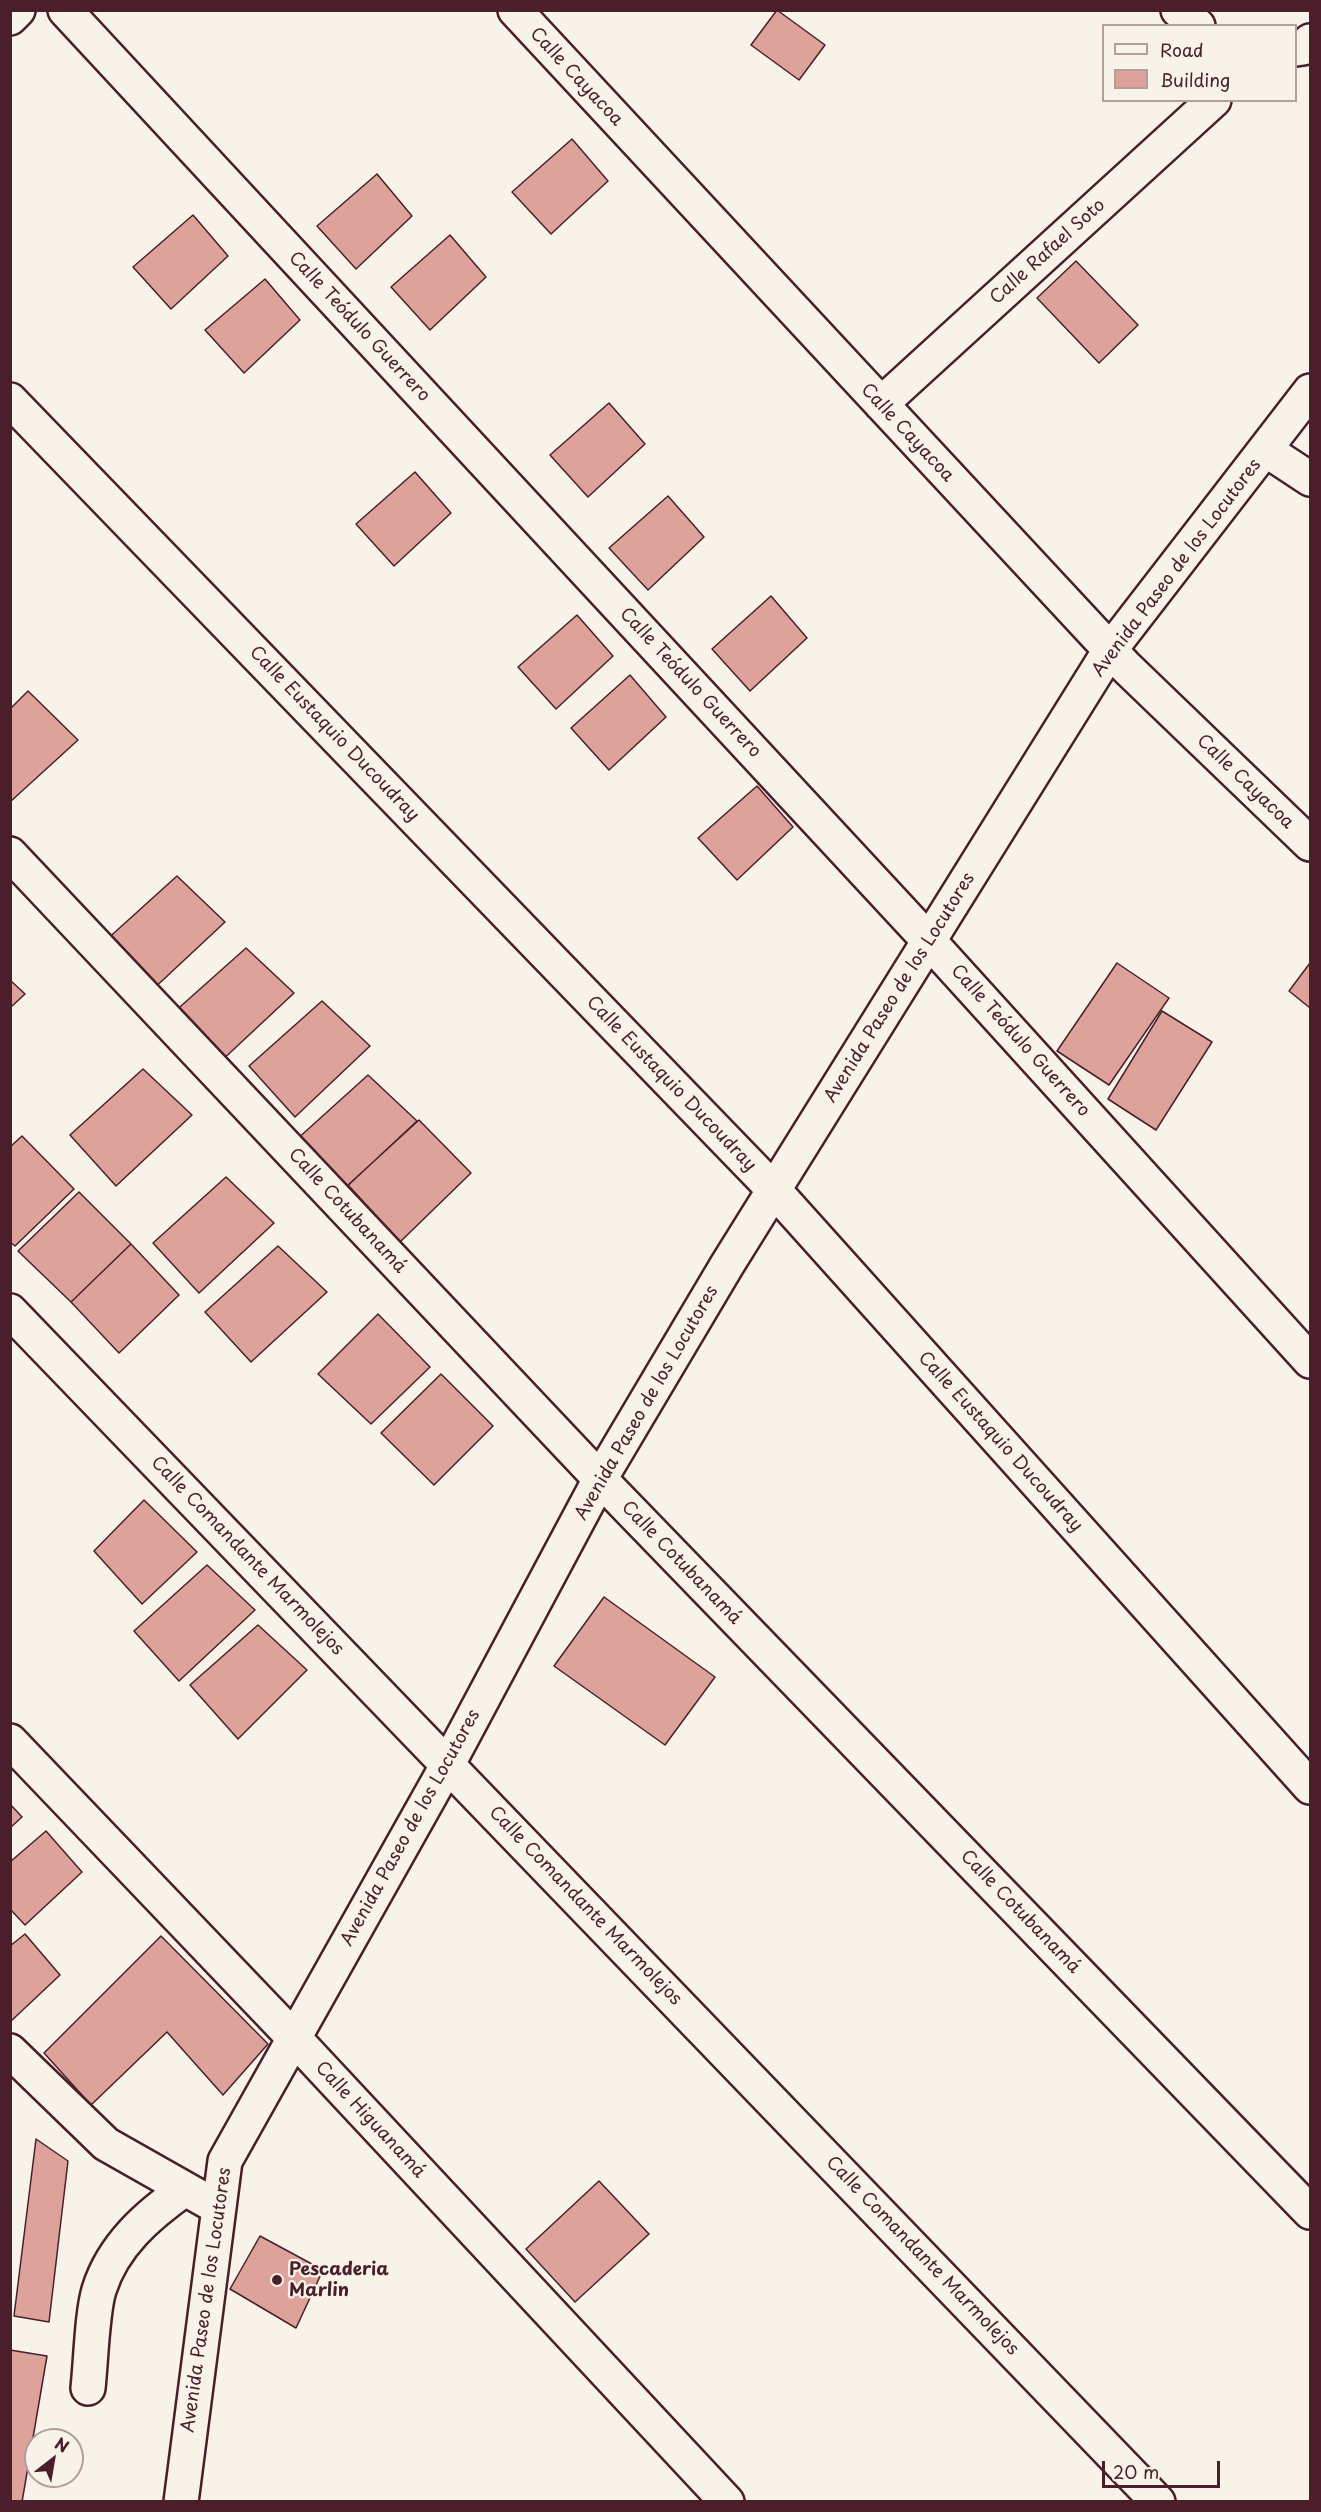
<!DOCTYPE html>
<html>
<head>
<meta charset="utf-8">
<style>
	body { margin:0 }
	#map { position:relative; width:1321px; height:2512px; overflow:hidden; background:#f7f3e8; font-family:"Playpen Sans",sans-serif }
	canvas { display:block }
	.frame { position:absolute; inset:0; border:12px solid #4a1f2b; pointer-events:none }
	.legend { position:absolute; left:1102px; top:24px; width:195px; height:78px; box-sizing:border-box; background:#f7f3e8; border:2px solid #b29e9c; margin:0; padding:8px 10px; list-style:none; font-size:18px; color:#4a1f2b }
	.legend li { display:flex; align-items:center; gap:12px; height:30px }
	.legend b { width:30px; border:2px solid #b29e9c }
	.north { position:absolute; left:24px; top:2428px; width:60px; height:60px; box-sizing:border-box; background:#f7f3e8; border:2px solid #b29e9c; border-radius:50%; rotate:31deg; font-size:16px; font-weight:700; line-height:24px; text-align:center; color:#4a1f2b }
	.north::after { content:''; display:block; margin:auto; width:21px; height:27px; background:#4a1f2b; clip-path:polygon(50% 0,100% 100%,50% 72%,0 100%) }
	.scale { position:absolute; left:1102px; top:2461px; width:118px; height:27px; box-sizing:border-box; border:3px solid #4a1f2b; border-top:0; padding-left:8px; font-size:18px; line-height:21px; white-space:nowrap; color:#4a1f2b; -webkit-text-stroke:4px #f7f3e8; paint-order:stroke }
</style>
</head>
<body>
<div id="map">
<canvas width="1321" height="2512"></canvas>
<div class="frame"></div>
<ul class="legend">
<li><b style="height:8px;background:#f7f3e8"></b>Road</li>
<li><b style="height:16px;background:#dda39b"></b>Building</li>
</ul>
<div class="north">N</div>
<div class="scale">20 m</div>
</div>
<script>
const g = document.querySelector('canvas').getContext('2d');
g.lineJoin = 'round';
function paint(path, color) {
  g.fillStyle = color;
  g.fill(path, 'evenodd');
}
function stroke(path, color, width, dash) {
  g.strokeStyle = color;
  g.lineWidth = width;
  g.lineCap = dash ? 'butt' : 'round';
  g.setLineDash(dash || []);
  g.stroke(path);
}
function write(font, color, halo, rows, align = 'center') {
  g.font = font + ' "Playpen Sans",sans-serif';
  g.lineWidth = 4.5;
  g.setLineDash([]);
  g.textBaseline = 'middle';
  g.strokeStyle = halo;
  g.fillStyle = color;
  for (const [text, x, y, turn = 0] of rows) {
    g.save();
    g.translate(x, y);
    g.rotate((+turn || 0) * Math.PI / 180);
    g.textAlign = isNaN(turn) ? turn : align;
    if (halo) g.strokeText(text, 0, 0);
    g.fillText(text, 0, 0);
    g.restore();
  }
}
const building = new Path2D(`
	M777,10L825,45L799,80L751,45Z
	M572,139L608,181L551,234L512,192Z
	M377,174L412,216L356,269L317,226Z
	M193,215L228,256L171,309L133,267Z
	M450,235L486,277L430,330L391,287Z
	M1076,261L1138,325L1099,363L1037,298Z
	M265,279L300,320L244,373L205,330Z
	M609,403L645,444L588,497L550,455Z
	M415,472L451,513L394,566L356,524Z
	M668,496L704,537L648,590L609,548Z
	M771,596L807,638L750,691L712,649Z
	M577,615L613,656L556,709L518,667Z
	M630,675L666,717L609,770L571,728Z
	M28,691L78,740L10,802V709Z
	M757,786L793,827L737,880L698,838Z
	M177,876L225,922L149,993L104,942Z
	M246,948L294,993L218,1064L172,1014Z
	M1117,963L1169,998L1109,1085L1057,1051Z
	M1310,963V1008L1289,991Z
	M10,980L25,994L10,1008Z
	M322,1001L370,1046L295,1117L249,1066Z
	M1162,1011L1212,1042L1156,1130L1108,1099Z
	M143,1069L192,1115L116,1186L70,1135Z
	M368,1075L417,1121L341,1192L295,1141Z
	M419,1120L471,1173L400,1242L348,1185Z
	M22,1136L74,1189L15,1246L10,1242V1147Z
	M226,1177L274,1223L199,1293L153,1243Z
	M79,1192L131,1244L71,1302L18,1251Z
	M131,1244L179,1295L119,1353L71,1302Z
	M278,1246L327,1292L251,1362L205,1312Z
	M378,1314L430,1367L371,1424L318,1374Z
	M441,1374L493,1426L434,1485L381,1433Z
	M144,1500L197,1552L142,1604L94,1551Z
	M207,1565L255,1610L179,1681L134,1631Z
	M604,1597L715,1677L665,1745L554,1666Z
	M258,1625L307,1670L238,1739L190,1685Z
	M10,1804L22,1817L10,1828Z
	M46,1831L82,1872L25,1925L10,1909V1862Z
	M25,1934L60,1975L10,2022V1946Z
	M161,1936L268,2044L223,2095L167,2032L91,2105L44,2053Z
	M36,2139L68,2161L49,2322L14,2316Z
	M599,2181L649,2234L575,2302L526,2249Z
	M260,2236L323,2270L296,2328L230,2289Z
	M10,2350L47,2356L22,2502H10Z`);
const minor = new Path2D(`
	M65,10L929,941L1310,1361
	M515,10L1126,667L1310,844
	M1178,10L1198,26
	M10,18L18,10
	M1296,49L1303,48L1310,41
	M10,400L774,1190L1310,1787
	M881,404L1214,100
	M1266,450L1310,479
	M10,854L600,1479L1310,2212
	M10,1311L1158,2502
	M10,1741L294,2038L727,2502
	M10,2051L106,2144L219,2208
	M88,2388C91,2361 92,2313 99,2290C113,2245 148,2215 185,2189
	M181,2502L225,2161L448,1764L600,1479L727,1265L1110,650L1310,391`);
const markers = [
	[277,2280,6,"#4a1f2b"]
];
const streetNames = [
	["Calle Cayacoa",576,77,47],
	["Calle Rafael Soto",1048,252,-42],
	["Calle Teódulo Guerrero",359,327,47],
	["Calle Cayacoa",907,433,47],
	["Avenida Paseo de los Locutores",1177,568,-53],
	["Calle Teódulo Guerrero",690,683,47],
	["Calle Eustaquio Ducoudray",334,734,46],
	["Calle Cayacoa",1245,782,44],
	["Avenida Paseo de los Locutores",900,988,-58],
	["Calle Teódulo Guerrero",1020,1041,48],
	["Calle Eustaquio Ducoudray",671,1084,46],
	["Calle Cotubanamá",347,1211,47],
	["Avenida Paseo de los Locutores",647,1403,-60],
	["Calle Eustaquio Ducoudray",1000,1442,48],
	["Calle Comandante Marmolejos",247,1556,46],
	["Calle Cotubanamá",681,1563,46],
	["Avenida Paseo de los Locutores",411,1828,-61],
	["Calle Comandante Marmolejos",585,1906,46],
	["Calle Cotubanamá",1020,1912,46],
	["Calle Higuanamá",370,2120,47],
	["Calle Comandante Marmolejos",922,2256,46],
	["Avenida Paseo de los Locutores",207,2300,-82]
];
const poiNames = [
	["Pescaderia",289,2270],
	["Marlin",289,2291]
];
paint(building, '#dda39b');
stroke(building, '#4a1f2b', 1.5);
stroke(minor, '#4a1f2b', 38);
stroke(minor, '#f7f3e8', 33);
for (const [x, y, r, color] of markers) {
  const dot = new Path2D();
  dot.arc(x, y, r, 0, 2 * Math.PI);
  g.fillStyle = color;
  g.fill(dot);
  stroke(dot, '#f7f3e8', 2);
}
write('18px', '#4a1f2b', '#f7f3e8', streetNames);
write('bold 18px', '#4a1f2b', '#f7f3e8', poiNames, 'left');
</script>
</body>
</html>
